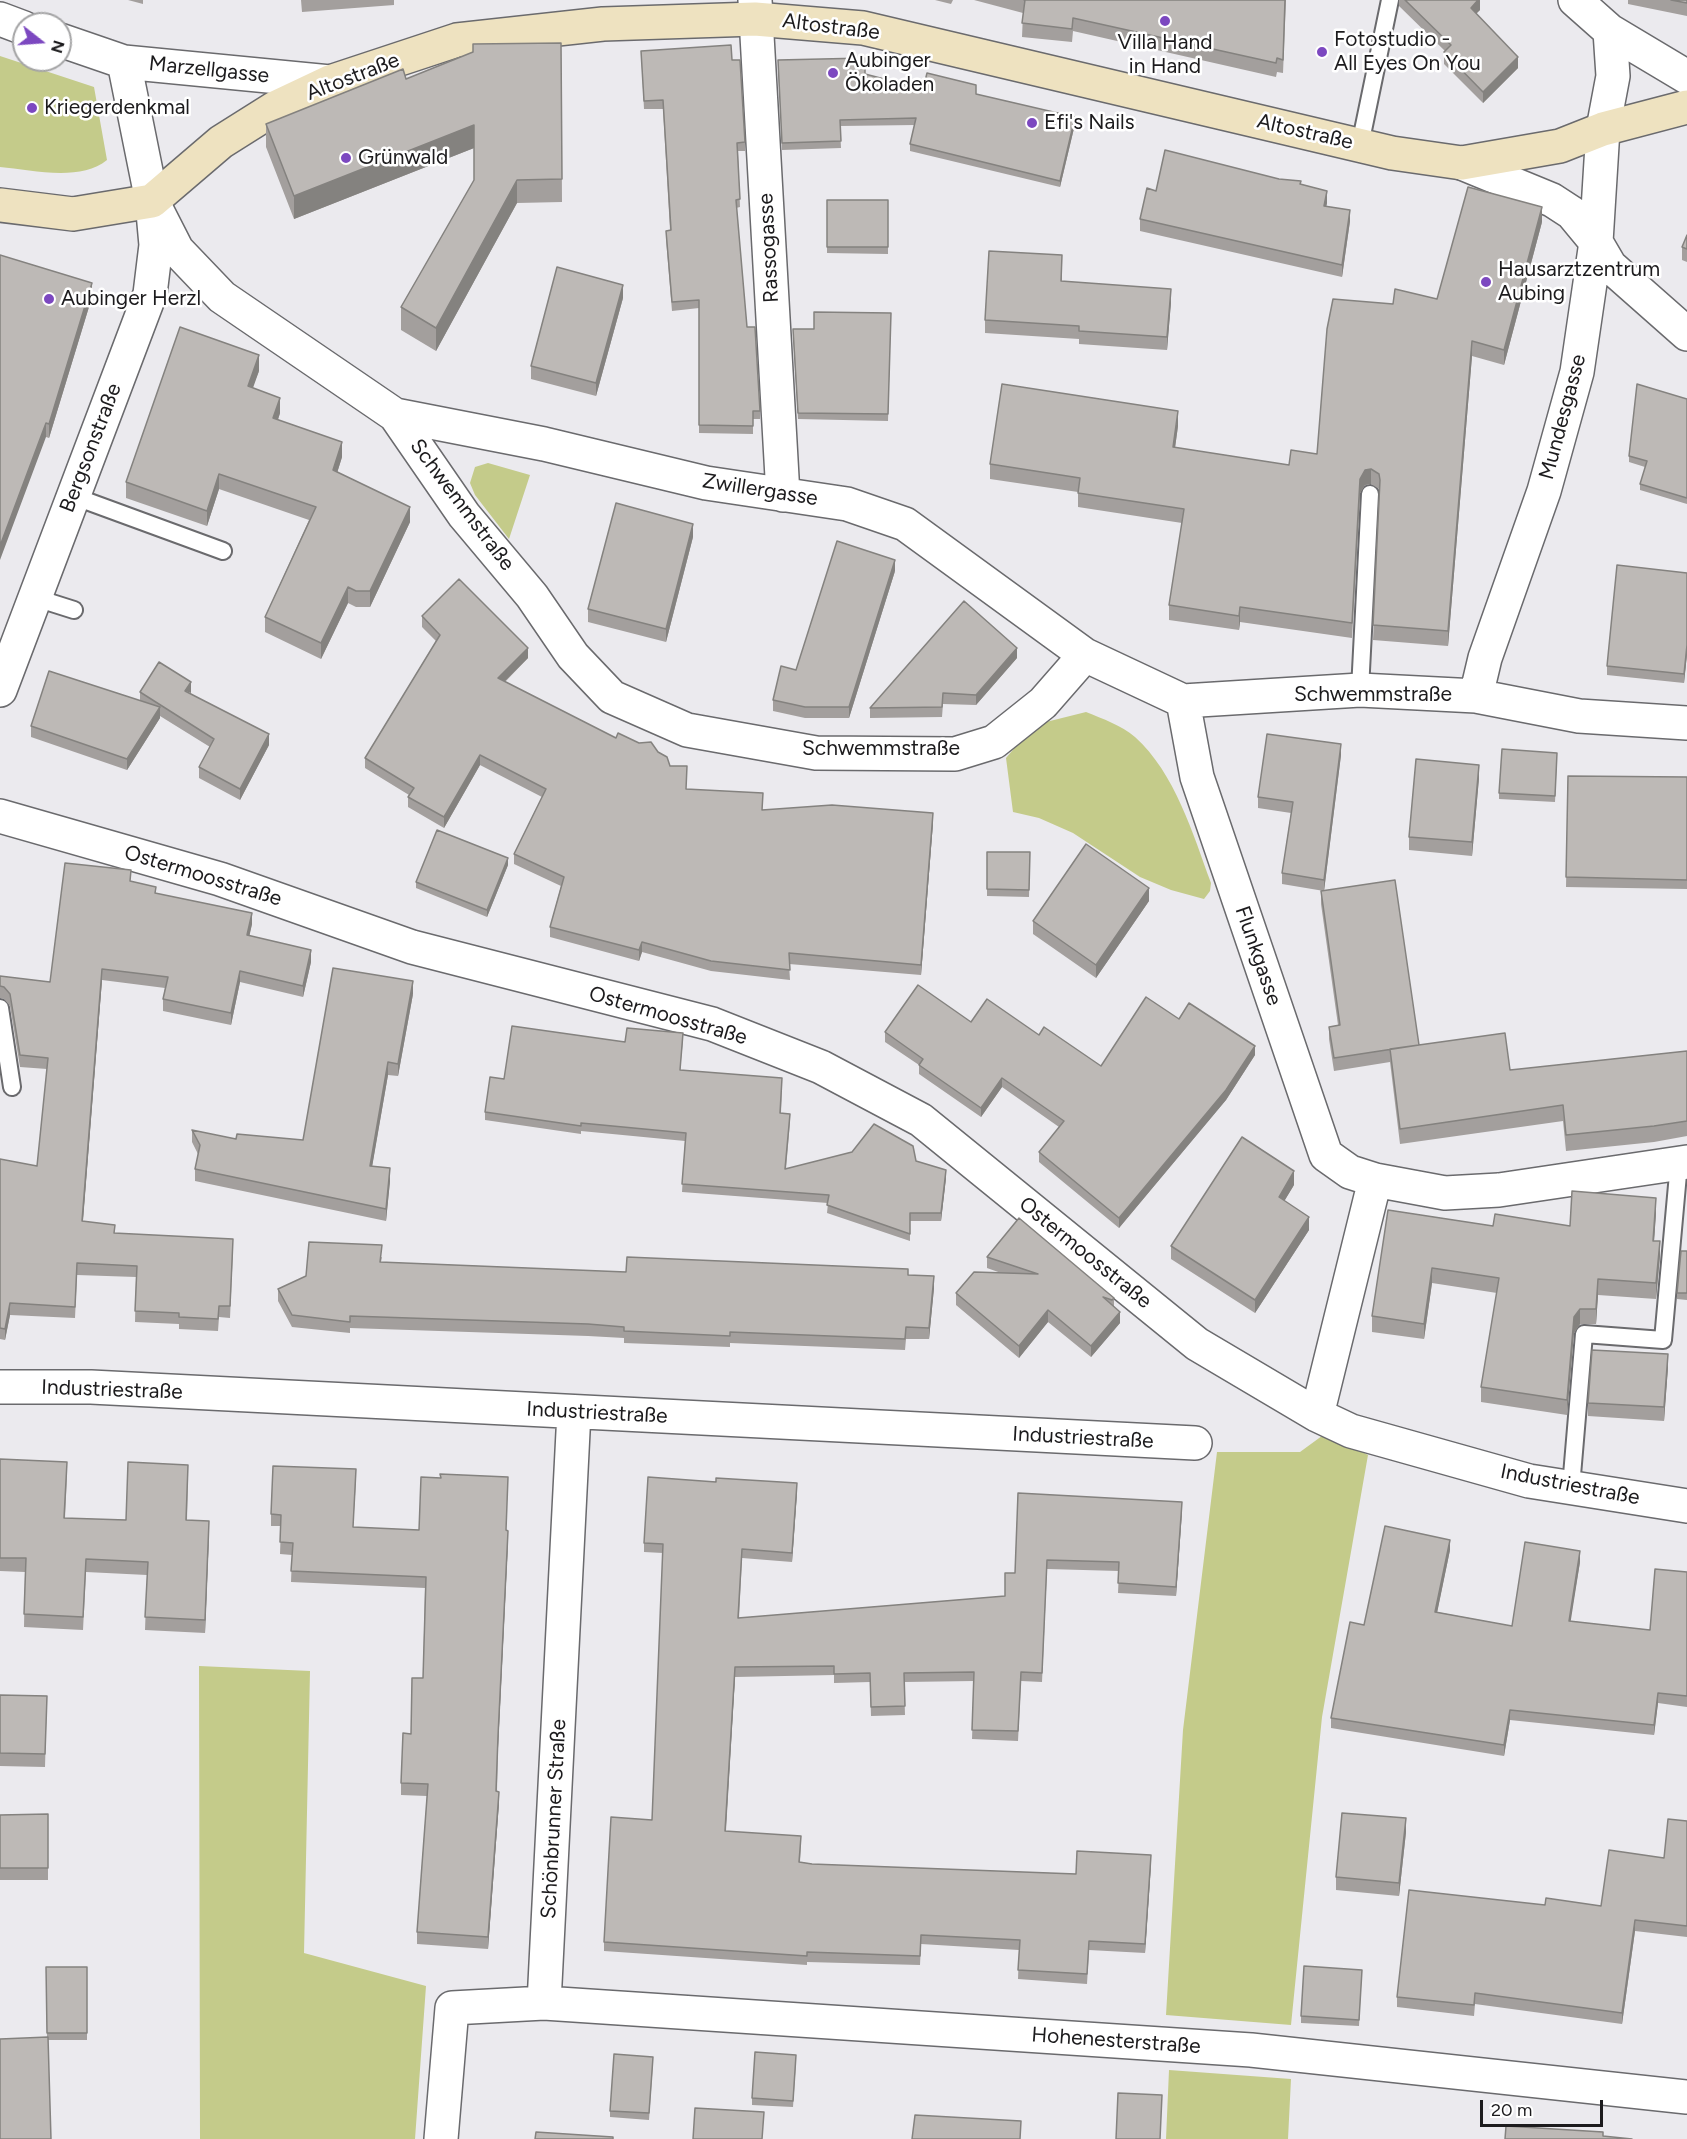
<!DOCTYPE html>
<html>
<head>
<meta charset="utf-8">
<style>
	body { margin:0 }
	#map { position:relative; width:1687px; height:2139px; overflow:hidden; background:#ebeaee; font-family:Figtree,sans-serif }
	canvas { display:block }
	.north { position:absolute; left:12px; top:12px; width:60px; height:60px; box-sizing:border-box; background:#fff; border:2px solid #a4a4a5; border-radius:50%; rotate:107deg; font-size:16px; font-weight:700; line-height:24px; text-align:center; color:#1c1b1d }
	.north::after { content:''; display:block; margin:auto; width:21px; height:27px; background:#7c48c0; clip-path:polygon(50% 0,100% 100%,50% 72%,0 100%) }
	.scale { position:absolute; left:1480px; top:2100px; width:123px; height:27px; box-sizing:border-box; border:3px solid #1c1b1d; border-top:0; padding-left:8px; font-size:18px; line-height:21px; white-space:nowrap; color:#1c1b1d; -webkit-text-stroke:4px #fff; paint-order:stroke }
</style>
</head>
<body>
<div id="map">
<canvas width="1687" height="2139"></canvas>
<div class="north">N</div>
<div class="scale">20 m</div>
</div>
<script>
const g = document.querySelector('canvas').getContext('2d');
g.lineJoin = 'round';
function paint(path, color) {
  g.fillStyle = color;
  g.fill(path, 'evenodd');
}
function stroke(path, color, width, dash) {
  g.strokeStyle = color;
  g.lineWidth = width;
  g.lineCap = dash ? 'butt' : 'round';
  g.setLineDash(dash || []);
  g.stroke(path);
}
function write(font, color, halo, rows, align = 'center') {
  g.font = font + ' Figtree,sans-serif';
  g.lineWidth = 5;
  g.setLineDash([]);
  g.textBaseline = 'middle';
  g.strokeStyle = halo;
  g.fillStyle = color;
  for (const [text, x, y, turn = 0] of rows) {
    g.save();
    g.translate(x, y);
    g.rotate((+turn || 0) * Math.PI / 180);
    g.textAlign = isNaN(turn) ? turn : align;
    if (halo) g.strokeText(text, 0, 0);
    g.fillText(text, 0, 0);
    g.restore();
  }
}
const green = new Path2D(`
	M0,56L94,87L107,160C80,182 32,170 0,167Z
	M488,463L530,475L509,539L475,495L470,483L475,467Z
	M1086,712C1103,719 1121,725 1135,737C1175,773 1193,834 1211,883L1210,891L1204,899L1171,890L1140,877L1073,833L1039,818L1013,812L1006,758L1034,725Z
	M1326,1433L1368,1455L1322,1717L1291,2025L1166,2015L1183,1730L1217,1452H1300Z
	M199,1666L310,1671L304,1953L426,1986L415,2139H200Z
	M1169,2070L1291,2079L1288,2139H1166Z`);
const service = new Path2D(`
	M1360,145L1390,0
	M73,496L223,551
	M33,597L74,610
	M1360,690L1370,494
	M0,1008L12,1087
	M1571,1487L1584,1334L1663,1340L1679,1163`);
const minor = new Path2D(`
	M755,0L783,495
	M0,19L24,28
	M60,40L124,62L330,82
	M124,62L152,201L177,250L222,297L395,415L464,515L532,596L573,656L612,697L687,730L816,753L955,754L994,742L1043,703L1085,655L1183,701L1360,690L1476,696L1579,716L1687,723
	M1462,163L1552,200L1572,213L1596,242L1610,266L1687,334
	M395,415L544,444L706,483L847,504L905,524L1085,655
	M1476,696L1485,658L1544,491L1577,372L1596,242L1603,129
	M1183,701L1197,777L1326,1155L1350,1172L1375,1180L1317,1415
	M0,816L220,879L412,947L712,1024L821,1067L921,1120L1197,1344L1317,1415L1351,1431L1529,1481L1687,1506
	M1375,1180L1445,1193L1499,1190L1687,1162
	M0,1387H91L1195,1443
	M544,2003L1251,2050L1687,2097
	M441,2139L452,2008L544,2003L574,1412`);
const tertiary = new Path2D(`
	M1575,0L1610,31L1687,77
	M1603,129L1613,76L1610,31
	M0,690L150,294L156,245L152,201`);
const secondary = new Path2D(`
	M0,205L73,214L152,201L221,142L275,108L330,82L457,40L603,24L755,19L863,28L1392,153L1462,163L1560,146L1603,129L1687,107`);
const wall = new Path2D(`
	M128,0H143V4Z
	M301,0H394V5L302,12Z
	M935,0H953L951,4Z
	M974,0H1286L1283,73L1277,72L1276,77L1073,31L1072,42L1022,37L1023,13Z
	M1399,0H1480V10L1476,13L1518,68L1483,103L1444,64V52L1445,51L1399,6Z
	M1628,0H1687V16L1628,4Z
	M561,43L562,202L517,203L436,351L401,330V307L474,180V148L294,219L266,147V124L406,79Z
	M641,51L732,60L745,142V151H738L740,207L736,208L747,327L760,411V419H753V434L699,433V308L672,311L666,239V231L670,230L663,109H644Z
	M778,67L865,74L923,89L976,94L1075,124L1060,187L910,151V144L915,125L840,126L841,148L782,150Z
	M1301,185L1327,203L1326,206L1350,221L1342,277L1140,231V219L1156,191Z
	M827,200H888V254L827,253Z
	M1542,222L1504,365L1472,356L1448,646L1373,640L1380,492L1379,489L1371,484L1365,485L1360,493L1352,638L1240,622L1239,630L1169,620V605L1182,523L1078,507V492L990,479V464L1178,426L1175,448L1289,465L1317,454L1393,304L1437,299Z
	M1687,235V262L1682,260V247Z
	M0,255L92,297L49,438L46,437Z
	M1062,268V281L1171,302L1167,350L1079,344V339L985,333V320Z
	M623,298L596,396L531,379V366Z
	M891,313L888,421L798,419L793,335L814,329Z
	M259,371L252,388L280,413L278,420L342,457L337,473L410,522L370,607H356L348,603L321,659L265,632V617L309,520L219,489L207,526L126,498V482Z
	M1687,399V504L1640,490V484L1645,467L1629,462V456Z
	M693,537L666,642L588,622V609Z
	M895,571L849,718H805L773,711V700L796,670Z
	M1687,573V654L1684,683L1607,675V666Z
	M422,616L528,658L505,682L616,738L658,752L670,766L686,789L762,810L933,823L921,975L789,964L790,980L711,971L642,952L639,961L550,937V927L561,886L514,864V854L542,797L480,765L444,828L408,807V797L409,795L365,768V758L436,641L422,627Z
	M1017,658L976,705L943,704L942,717L870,718V708Z
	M140,692L190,693L269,745L240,800L199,778V767L210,747L160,716V718L127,770L31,737V726L140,701Z
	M1341,755L1324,891L1282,884V873L1291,813L1258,808V797Z
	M1557,759L1555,802L1499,799V793Z
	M1568,776L1687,777V889L1566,887Z
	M1479,778L1472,856L1409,850V837Z
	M987,852H1030L1029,897L987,896Z
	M508,865L487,917L416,888V882Z
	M131,881L156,894L252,924L249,936L311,962L303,997L240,982L231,1025L163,1011V999L165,988L102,980L83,1221L115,1233L233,1250L230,1318L219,1317L218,1331L179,1329V1324L135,1322L136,1277L77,1275L75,1318L10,1315L5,1340L0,1339V1159L37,1166L47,1069L20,1067L10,1006L4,999L0,998V976L50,982Z
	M1321,891L1419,1045L1510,1070L1687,1051V1136L1654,1142L1566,1151L1563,1121L1400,1144L1390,1062L1334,1071L1329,1039V1027L1338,1025L1321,904Z
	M1149,901L1096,978L1033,934V921Z
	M413,994L398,1076L388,1075L372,1166L390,1181L386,1221L195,1181V1169L198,1154L192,1142V1130L236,1139L303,1140Z
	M1179,1019L1255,1055L1226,1100L1119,1228L1039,1162V1152L1059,1127L1002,1087L981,1117L919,1074V1065L885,1042V1032L971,1022L1039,1035L1101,1066Z
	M683,1041L680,1070L782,1086L781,1113L790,1122L786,1169L916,1161L946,1178L941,1221H910V1241L827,1213L828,1203L682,1192L685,1141L581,1131V1134L485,1120V1112L504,1079L625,1042Z
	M1294,1185L1284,1201L1309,1230L1255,1313L1171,1259V1246Z
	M1388,1210L1493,1226H1570L1656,1213L1654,1241L1660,1256L1656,1299L1598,1295L1596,1324H1580L1574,1333L1567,1415L1481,1402V1387L1497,1293L1432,1283L1424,1339L1372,1332V1316Z
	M1687,1251V1300L1677,1299V1293Z
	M382,1257L381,1262L626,1272L908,1275L934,1288L929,1339H906L905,1350L730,1343V1347L624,1343V1338L588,1336L350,1328V1333L292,1327L278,1301V1289Z
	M987,1257L1114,1298V1306L1120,1323L1091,1357L1048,1322L1019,1358L956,1305V1293L1001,1273L987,1268Z
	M1668,1367L1664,1421L1588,1416V1403Z
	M0,1459L67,1475L65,1518L126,1520L188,1478L187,1520L209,1534L205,1633L145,1630L147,1575L86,1572L83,1630L24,1627L25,1572L0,1571Z
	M356,1481L353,1527L419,1530H506L508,1542L498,1748L497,1791L499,1803L488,1949L417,1944V1932L427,1796L401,1795V1783L423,1678L425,1588L291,1582L292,1555L280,1554L281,1526H271V1514Z
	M716,1482L797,1492L792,1562L742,1558L739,1618L1005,1596L1015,1573L1018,1493L1182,1511L1176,1596L1118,1593L1119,1571L1047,1569L1042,1682L1021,1681L1018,1741L972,1739L974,1681L904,1682L905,1715L871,1716L870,1682L834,1683V1675L735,1677L726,1831L801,1845L800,1862L812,1864L1076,1874L1151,1864L1145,1953L1089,1950L1087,1984L1018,1979L1019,1950L921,1944L920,1965L807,1962V1965L604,1951V1942L652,1820L663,1553L644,1552V1543Z
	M1450,1550L1437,1612L1512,1626L1580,1562L1570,1621L1650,1630L1687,1572V1707L1658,1703L1654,1735L1510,1720L1504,1756L1331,1728V1718L1364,1625Z
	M0,1695L47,1696L45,1767L0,1766Z
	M48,1814V1880H0V1815Z
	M1687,1821V1937L1635,1931L1622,2024L1475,2004L1474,2016L1397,2007V1997L1545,1905L1601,1906L1664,1858Z
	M1406,1832L1399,1896L1336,1890V1877Z
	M46,1967H87V2040H48L47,2037Z
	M1362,1970L1359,2026L1301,2023V2016Z
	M796,2062L793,2107L752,2105V2098Z
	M653,2063L649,2120L610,2117V2111Z`);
const shadedWall = new Path2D(`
	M1475,0H1480V10L1471,19V8Z
	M1518,57V68L1483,103V92Z
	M1075,117V124L1060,187V181Z
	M474,125V148L294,219V196Z
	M517,180V203L436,351V328Z
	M1327,191V203L1324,218V206Z
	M1542,207V222L1504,365V350Z
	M1350,210V221L1342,277V265Z
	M92,283V297L49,438V424Z
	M623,285V298L596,396V383Z
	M1171,289V302L1167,350V337Z
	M1472,341V356L1448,646V631Z
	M259,355V371L248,402V386Z
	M280,398V413L273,434V418Z
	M1178,411V426L1173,462V447Z
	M46,423V437L0,560V546Z
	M342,442V457L333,486V470Z
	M1371,469V484L1365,485L1360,493L1352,638L1360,479L1365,470Z
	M219,474V489L207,526V511Z
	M410,507V522L370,607V591Z
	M693,524V537L666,642V629Z
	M895,560V571L849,718V707Z
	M348,587V603L321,659V643Z
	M1240,607V622L1239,630V616Z
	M1687,645V654L1684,683V674Z
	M528,648V658L498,688V678Z
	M1017,648V658L976,705V695Z
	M191,682V693L185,691Z
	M160,707V718L127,770V759Z
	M269,734V745L240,800V789Z
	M1341,744V755L1324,891V880Z
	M480,755V765L444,828V817Z
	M1479,765V778L1472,856V842Z
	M933,813V823L921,975V965Z
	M508,858V865L487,917V910Z
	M1149,888V901L1096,978V965Z
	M252,913V924L247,947V935Z
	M642,942V952L639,961V950Z
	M311,950V962L303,997V986Z
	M102,969V980L82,1232V1221Z
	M240,971V982L231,1025V1013Z
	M413,981V994L398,1076V1064Z
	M1255,1046V1055L1226,1100L1119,1228V1218Z
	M388,1062V1075L370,1179V1166Z
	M1002,1078V1087L981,1117V1108Z
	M390,1168V1181L386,1221V1209Z
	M946,1170V1178L941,1221V1213Z
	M1294,1171V1185L1279,1210V1197Z
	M1656,1198V1213L1653,1256V1241Z
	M1309,1217V1230L1255,1313V1300Z
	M1660,1241V1256L1656,1299V1283Z
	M1432,1268V1283L1424,1339V1324Z
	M934,1276V1288L929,1339V1328Z
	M1598,1279V1295L1596,1324V1309Z
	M10,1303V1315L5,1340V1329Z
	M1580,1309V1324L1574,1333L1567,1415V1400L1574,1317Z
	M1048,1310V1322L1019,1358V1346Z
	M1120,1312V1323L1091,1357V1346Z
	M1668,1354V1367L1664,1421V1407Z
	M797,1483V1492L792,1562V1553Z
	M1182,1502V1511L1176,1596V1587Z
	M209,1521V1534L205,1633V1620Z
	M508,1531V1542L498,1748V1736Z
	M1450,1540V1550L1435,1623V1612Z
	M1580,1551V1562L1569,1632V1621Z
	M735,1667V1677L725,1840V1831Z
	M1658,1693V1703L1654,1735V1725Z
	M1510,1710V1720L1504,1756V1745Z
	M499,1792V1803L488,1949V1937Z
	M1406,1818V1832L1399,1896V1883Z
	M1151,1855V1864L1145,1953V1944Z
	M1635,1920V1931L1622,2024V2013Z`);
const building = new Path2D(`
	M1024,0H1285L1283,60L1277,58L1276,63L1073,18L1072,29L1022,23L1025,0Z
	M1405,0H1478L1471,8L1518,57L1483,92L1444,52L1451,45Z
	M1671,0H1687V3Z
	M561,43L562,179L517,180L436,328L401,307L474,180V125L294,196L266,124L403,69L406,79L473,52V44Z
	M731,45L732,60H740L745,142L737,143L740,199L736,200L747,327H755L760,411H753V426L699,425V300L672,302L666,231L671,230L663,100L644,101L641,51Z
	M865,58V74L923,89L927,73L976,85V94L1075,117L1060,181L910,144L916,118L840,120L841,141L782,143L778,60Z
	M1165,150L1279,179L1301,181L1300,184L1327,191L1324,206L1350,210L1342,265L1140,219L1147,188L1156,191Z
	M1468,187L1542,207L1504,350L1472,341L1448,631L1373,625L1380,480L1379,474L1371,469L1365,470L1360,479L1352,623L1240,607L1239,616L1169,605L1184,509L1078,493L1080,478L990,464L1002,384L1178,411L1173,447L1289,465L1291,450L1317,454L1327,329L1333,299L1393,304L1395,289L1437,299Z
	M827,200H888V247H827Z
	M1687,235V249L1682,247Z
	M989,251L1062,255L1061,281L1171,289L1167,337L1079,331V326L985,320Z
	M0,255L92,283L49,424L46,423L0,546Z
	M557,267L623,285L596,383L531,366Z
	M814,312L891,313L888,414L798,413L793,329H814Z
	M180,327L259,355L248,386L280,398L273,418L342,442L333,470L410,507L370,591H356L348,587L321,643L265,617L316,507L219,474L207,511L126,482Z
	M1637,384L1687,399V498L1640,484L1647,461L1629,456Z
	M616,503L693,524L666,629L588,609Z
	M837,541L895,560L849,707H805L773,700L781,666L796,670Z
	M1617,565L1687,573V645L1684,674L1607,666Z
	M459,579L528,648L498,678L616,738L618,733L639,743L651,742L658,752L667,757L670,766H687L686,789L763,793L762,810L832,805L933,813L921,965L789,953L790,970L711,961L642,942L639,950L550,927L564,877L514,854L546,789L480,755L444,817L408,797L414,788L365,758L440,635L422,616Z
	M964,601L1017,648L976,695L943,693L942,707L870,708Z
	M159,662L191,682L185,691L269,734L240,789L199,767L214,739L140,692Z
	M49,671L160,707L127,759L31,726Z
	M1267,734L1341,744L1324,880L1282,873L1293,802L1258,797Z
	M1502,749L1557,753L1555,796L1499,793Z
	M1416,759L1479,765L1472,842L1409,837Z
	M1568,776L1687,777V880L1566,877Z
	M437,830L508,858L487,910L416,882Z
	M1086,844L1149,888L1096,965L1033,921Z
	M987,852H1030L1029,890L987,889Z
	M65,863L131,870L130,881L156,887L155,893L252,913L247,935L311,950L303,986L240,971L231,1013L163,999L168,977L102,969L82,1221L115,1225L114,1233L233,1239L230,1306H219L218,1319L179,1317V1313L135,1311L137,1266L77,1263L75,1307L10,1303L5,1329L0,1328V1159L37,1166L48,1058L20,1055L10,994L4,987L0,986V976L50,982Z
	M1395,880L1419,1045L1334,1058L1329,1027L1340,1025L1321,891Z
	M333,968L413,981L398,1064L388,1062L370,1166L390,1168L386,1209L195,1169L200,1145L192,1130L236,1139L237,1134L303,1140Z
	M918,985L971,1022L987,999L1039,1035L1044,1027L1101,1066L1146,997L1179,1019L1189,1003L1255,1046L1226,1090L1119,1218L1039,1152L1064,1121L1002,1078L981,1108L919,1065L923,1059L885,1032Z
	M512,1026L625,1042L627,1028L683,1033L680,1070L782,1078L780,1113L790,1114L785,1169L852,1152L874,1124L913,1146L916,1161L946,1170L941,1213H910V1234L827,1205L829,1195L682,1184L686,1133L581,1123V1126L485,1112L490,1077L504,1079Z
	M1505,1033L1510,1070L1687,1051V1121L1654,1126L1566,1135L1563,1105L1400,1129L1390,1049Z
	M1242,1137L1294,1171L1279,1197L1309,1217L1255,1300L1171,1246Z
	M1572,1191L1656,1198L1653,1241H1660L1656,1283L1598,1279L1596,1309H1580L1574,1317L1567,1400L1481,1387L1499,1278L1432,1268L1424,1324L1372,1316L1388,1210L1493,1226L1495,1214L1570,1226Z
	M1019,1218L1114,1298L1112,1300L1103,1297L1120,1312L1091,1346L1048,1310L1019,1346L956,1293L974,1272L1038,1274L987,1257Z
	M309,1242L382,1245L380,1262L626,1272L627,1257L908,1269V1275L934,1276L929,1328L906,1327L905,1339L730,1332V1336L624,1331V1327L588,1324L350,1316V1322L292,1315L278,1289L306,1276Z
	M1681,1251H1687V1293H1677Z
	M1592,1350L1668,1354L1664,1407L1588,1403Z
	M0,1459L67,1462L64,1518L126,1520L128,1462L188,1465L186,1520L209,1521L205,1620L145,1617L148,1562L86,1559L83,1617L24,1614L26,1558H0Z
	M273,1466L356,1469L353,1527L419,1530L421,1477L441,1478L440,1474L508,1477L506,1530L508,1531L498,1736L496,1791L499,1792L488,1937L417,1932L428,1784L401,1783L403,1733L411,1734L412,1678H423L426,1577L291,1571L293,1543L280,1542L281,1515L271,1514Z
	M648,1477L716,1482V1478L797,1483L792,1553L742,1549L738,1618L1005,1596V1573H1015L1018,1493L1182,1502L1176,1587L1118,1583L1119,1562L1047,1560L1042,1673L1021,1672L1018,1731L972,1730L974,1672L904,1673L905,1706L871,1707L870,1673L834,1674V1666L735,1667L725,1831L801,1836L799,1862L812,1864L1076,1874L1077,1851L1151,1855L1145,1944L1089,1941L1087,1974L1018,1970L1020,1940L921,1935L920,1956L807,1952V1956L604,1942L611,1817L652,1820L663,1544L644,1543Z
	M1385,1526L1450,1540L1435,1612L1512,1626L1525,1542L1580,1551L1569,1621L1650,1630L1655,1569L1687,1572V1696L1658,1693L1654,1725L1510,1710L1504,1745L1331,1718L1350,1622L1364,1625Z
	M0,1695L47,1696L45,1754L0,1753Z
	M1342,1813L1406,1818L1399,1883L1336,1877Z
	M48,1814V1868H0V1815Z
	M1668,1819L1687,1821V1926L1635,1920L1622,2013L1475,1993L1474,2005L1397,1997L1409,1890L1545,1905L1546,1898L1601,1906L1609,1850L1664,1858Z
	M1304,1966L1362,1970L1359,2020L1301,2016Z
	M46,1967H87V2033H47Z
	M48,2037L51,2139H0V2039Z
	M755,2052L796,2055L793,2101L752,2098Z
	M614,2054L653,2057L649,2113L610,2111Z
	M1118,2093L1162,2095L1160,2139H1116Z
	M695,2108L764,2112L762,2139H693Z
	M915,2115L1021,2121L1020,2139H912Z
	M1506,2126L1603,2132V2136L1632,2139H1505Z
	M536,2132L613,2137V2139H535Z`);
const markers = [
	[1165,21,6,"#7c48c0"],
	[1322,52,6,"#7c48c0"],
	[833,73,6,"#7c48c0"],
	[32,108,6,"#7c48c0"],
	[1032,123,6,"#7c48c0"],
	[346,158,6,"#7c48c0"],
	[1486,282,6,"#7c48c0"],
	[49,299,6,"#7c48c0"]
];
const streetNames = [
	["Altostraße",831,27,7],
	["Marzellgasse",209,70,6],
	["Altostraße",353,77,-21],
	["Altostraße",1305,132,13],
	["Rassogasse",769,248,-93],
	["Mundesgasse",1563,417,-75],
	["Bergsonstraße",91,448,-69],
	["Zwillergasse",760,490,9],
	["Schwemmstraße",462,505,53],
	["Schwemmstraße",1373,695],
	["Schwemmstraße",881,749],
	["Ostermoosstraße",203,876,17],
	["Flunkgasse",1258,956,71],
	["Ostermoosstraße",668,1016,16],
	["Ostermoosstraße",1085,1253,39],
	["Industriestraße",112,1390,2],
	["Industriestraße",597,1413,3],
	["Industriestraße",1083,1438,3],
	["Industriestraße",1570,1485,11],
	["Schönbrunner Straße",554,1819,-87],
	["Hohenesterstraße",1116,2041,4]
];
const poiNames = [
	["Fotostudio -",1334,40],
	["All Eyes On You",1334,64],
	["Villa Hand",1165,43,"center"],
	["in Hand",1165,67,"center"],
	["Aubinger",845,61],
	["Ökoladen",845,85],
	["Kriegerdenkmal",44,108],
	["Efi's Nails",1044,123],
	["Grünwald",358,158],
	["Hausarztzentrum",1498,270],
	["Aubing",1498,294],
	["Aubinger Herzl",61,299]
];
paint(green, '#c4cb8a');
stroke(service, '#6a6a6d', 20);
stroke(minor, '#6a6a6d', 36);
stroke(tertiary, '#6a6a6d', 36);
stroke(secondary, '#6a6a6d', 36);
stroke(service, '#fff', 16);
stroke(minor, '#fff', 33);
stroke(tertiary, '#fff', 33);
stroke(secondary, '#eee2c0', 33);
paint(wall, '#a39f9d');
paint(shadedWall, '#84827f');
paint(building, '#bdb9b6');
stroke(building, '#84827f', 1.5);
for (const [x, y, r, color] of markers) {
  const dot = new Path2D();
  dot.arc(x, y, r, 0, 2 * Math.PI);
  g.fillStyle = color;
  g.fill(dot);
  stroke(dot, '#fff', 2);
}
write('21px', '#1c1b1d', '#fff', streetNames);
write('21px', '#1c1b1d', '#fff', poiNames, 'left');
</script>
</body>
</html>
